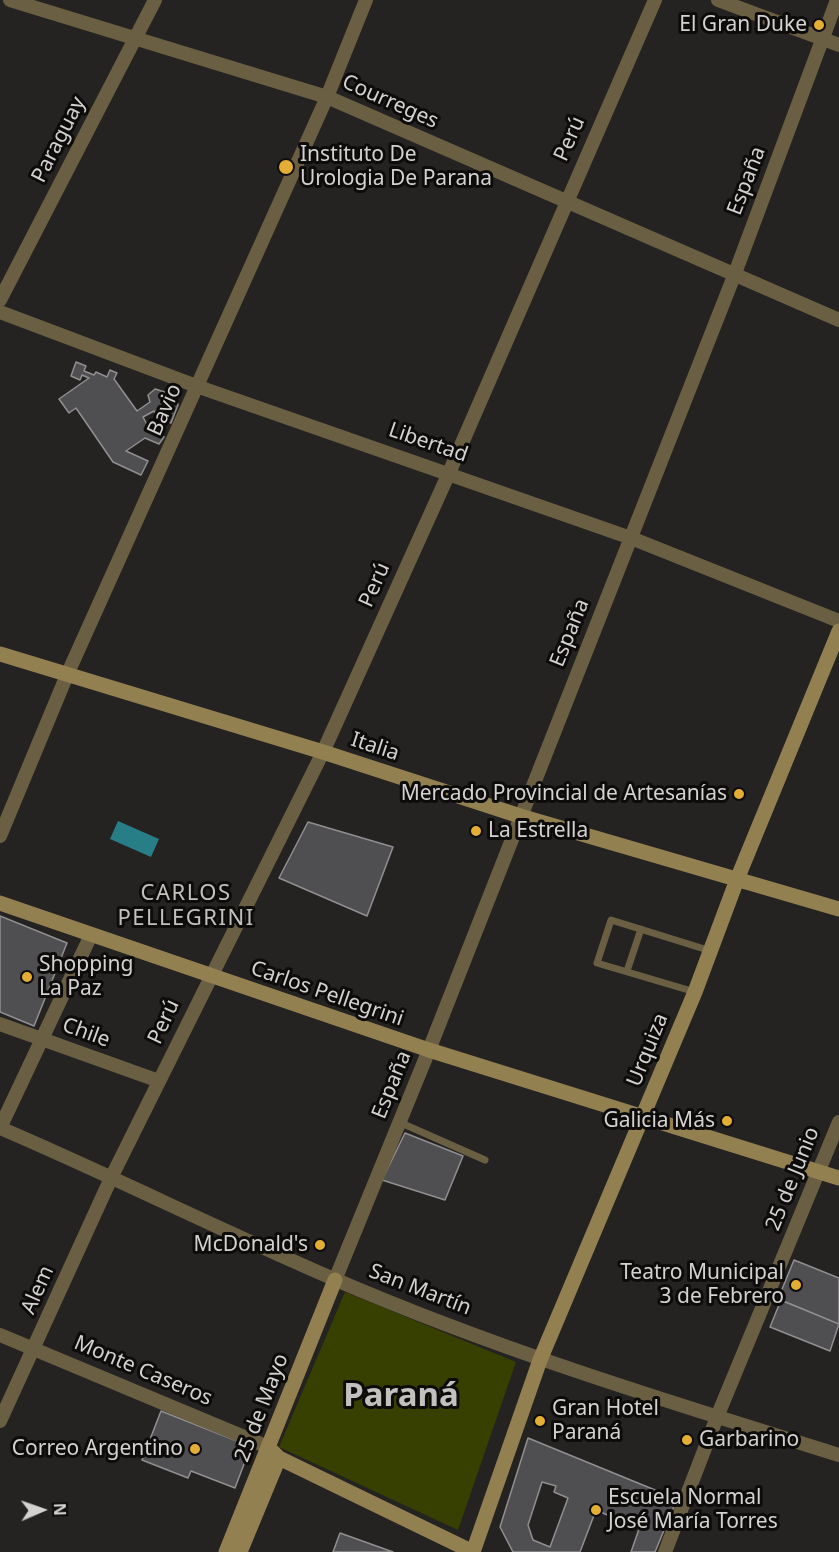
<!DOCTYPE html>
<html>
<head>
<meta charset="utf-8">
<style>
	body { margin:0 }
	#map { position:relative; width:839px; height:1552px; overflow:hidden; background:#242321; font-family:"Noto Sans",sans-serif }
	canvas { display:block }
	.north { position:absolute; left:12px; top:1480px; width:60px; height:60px; -webkit-text-stroke:4px #0d0c0b; paint-order:stroke; rotate:88deg; font-size:16px; font-weight:700; line-height:24px; text-align:center; color:#d3d2d1 }
	.north::after { content:''; display:block; margin:auto; width:21px; height:27px; background:#d3d2d1; clip-path:polygon(50% 0,100% 100%,50% 72%,0 100%) }
</style>
</head>
<body>
<div id="map">
<canvas width="839" height="1552"></canvas>
<div class="north">N</div>
</div>
<script>
const g = document.querySelector('canvas').getContext('2d');
g.lineJoin = 'round';
function paint(path, color) {
  g.fillStyle = color;
  g.fill(path, 'evenodd');
}
function stroke(path, color, width, dash) {
  g.strokeStyle = color;
  g.lineWidth = width;
  g.lineCap = dash ? 'butt' : 'round';
  g.setLineDash(dash || []);
  g.stroke(path);
}
function write(font, color, halo, rows, align = 'center') {
  g.font = font + ' "Noto Sans",sans-serif';
  g.lineWidth = 6;
  g.setLineDash([]);
  g.textBaseline = 'middle';
  g.strokeStyle = halo;
  g.fillStyle = color;
  for (const [text, x, y, turn = 0] of rows) {
    g.save();
    g.translate(x, y);
    g.rotate((+turn || 0) * Math.PI / 180);
    g.textAlign = isNaN(turn) ? turn : align;
    if (halo) g.strokeText(text, 0, 0);
    g.fillText(text, 0, 0);
    g.restore();
  }
}
const green = new Path2D(`
	M345,1292L516,1362L458,1530L279,1447Z`);
const water = new Path2D(`
	M118,821L159,839L151,857L110,839Z`);
const building = new Path2D(`
	M76,362L86,366L84,371L94,375L96,372L107,377L110,370L117,373L114,379L137,411L150,402L148,395L155,389L175,395L178,405L171,423L157,417L154,411L143,417L151,432L164,437L159,444L145,438L126,451L148,461L141,475L113,462L76,408L69,413L59,399L89,378L82,375L80,380L71,376Z
	M308,822L393,847L367,916L279,878Z
	M0,916L67,943L34,1026L0,1012Z
	M405,1133L463,1156L445,1200L382,1180Z
	M794,1260L839,1278V1324L778,1299Z
	M781,1300L839,1324L830,1351L770,1327Z
	M161,1411L242,1443L247,1456L235,1488L191,1471L188,1478L142,1460Z
	M528,1438L677,1499L655,1552H631L639,1529L596,1510L580,1552H513L500,1527ZM542,1482L556,1486L554,1492L568,1498L550,1547L533,1540L528,1525Z
	M340,1533L393,1552H333Z`);
const lane = new Path2D(`
	M627,971L641,929
	M695,992L597,963L611,920L711,951
	M399,1122L485,1160`);
const street = new Path2D(`
	M10,0L327,97L839,320
	M718,0L839,45
	M0,300L155,0
	M0,312L199,387L631,538L839,621
	M0,836L67,675L327,97L366,0
	M0,1024L159,1081
	M0,1128C112,1176 222,1231 334,1279C498,1350 669,1402 839,1455
	M0,1128L91,935
	M335,1280L429,1050L734,276L837,0
	M0,1335L268,1447
	M0,1421L112,1176L323,752L449,473L655,0
	M665,1552L717,1417L839,1122`);
const secondary = new Path2D(`
	M0,654L323,752L520,816L839,909
	M0,903L429,1050L839,1178
	M268,1447L279,1458L473,1552
	M226,1552L335,1280
	M240,1552L279,1458
	M473,1552L540,1360L695,992L738,877L839,631`);
const markers = [
	[819,25,6,"#e4ae35"],
	[286,167,8,"#e4ae35"],
	[739,794,6,"#e4ae35"],
	[476,831,6,"#e4ae35"],
	[27,977,6,"#e4ae35"],
	[727,1121,6,"#e4ae35"],
	[320,1245,6,"#e4ae35"],
	[796,1285,6,"#e4ae35"],
	[540,1421,6,"#e4ae35"],
	[687,1440,6,"#e4ae35"],
	[195,1449,6,"#e4ae35"],
	[596,1510,6,"#e4ae35"]
];
const poiNames = [
	["El Gran Duke",807,25],
	["Instituto De",300,155,"left"],
	["Urologia De Parana",300,179,"left"],
	["Mercado Provincial de Artesanías",727,794],
	["La Estrella",488,831,"left"],
	["Shopping",39,965,"left"],
	["La Paz",39,989,"left"],
	["Galicia Más",715,1121],
	["McDonald's",308,1245],
	["Teatro Municipal",784,1273],
	["3 de Febrero",784,1297],
	["Gran Hotel",552,1409,"left"],
	["Paraná",552,1433,"left"],
	["Garbarino",699,1440,"left"],
	["Correo Argentino",183,1449],
	["Escuela Normal",608,1498,"left"],
	["José María Torres",608,1522,"left"]
];
const streetNames = [
	["Courreges",390,102,24],
	["Perú",570,139,-66],
	["Paraguay",59,140,-63],
	["España",747,181,-69],
	["Bavio",165,410,-66],
	["Libertad",428,443,19],
	["Perú",375,585,-66],
	["España",570,633,-68],
	["Italia",375,747,18],
	["Carlos Pellegrini",327,994,19],
	["Perú",164,1022,-65],
	["Chile",86,1033,20],
	["Urquiza",648,1050,-68],
	["España",392,1085,-68],
	["25 de Junio",793,1179,-68],
	["Alem",38,1290,-66],
	["San Martín",420,1290,21],
	["Monte Caseros",143,1371,23],
	["25 de Mayo",262,1408,-69]
];
const neighbourhoodNames = [
	["CARLOS",186,894],
	["PELLEGRINI",186,919]
];
const townNames = [
	["Paraná",401,1397]
];
paint(green, '#384000');
paint(water, '#287e87');
paint(building, '#4f4e50');
stroke(building, '#918f91', 1.5);
stroke(lane, '#6a5f42', 7);
stroke(street, '#6a5f42', 14);
stroke(secondary, '#928051', 15);
for (const [x, y, r, color] of markers) {
  const dot = new Path2D();
  dot.arc(x, y, r, 0, 2 * Math.PI);
  g.fillStyle = color;
  g.fill(dot);
  stroke(dot, '#0d0c0b', 2);
}
write('21px', '#d3d2d1', '#0d0c0b', poiNames, 'right');
write('21px', '#d3d2d1', '#0d0c0b', streetNames);
g.letterSpacing = '1.5px';
write('22px', '#c2c1be', '#0d0c0b', neighbourhoodNames);
g.letterSpacing = '0px';
write('bold 33px', '#c2c1be', '#0d0c0b', townNames);
</script>
</body>
</html>
